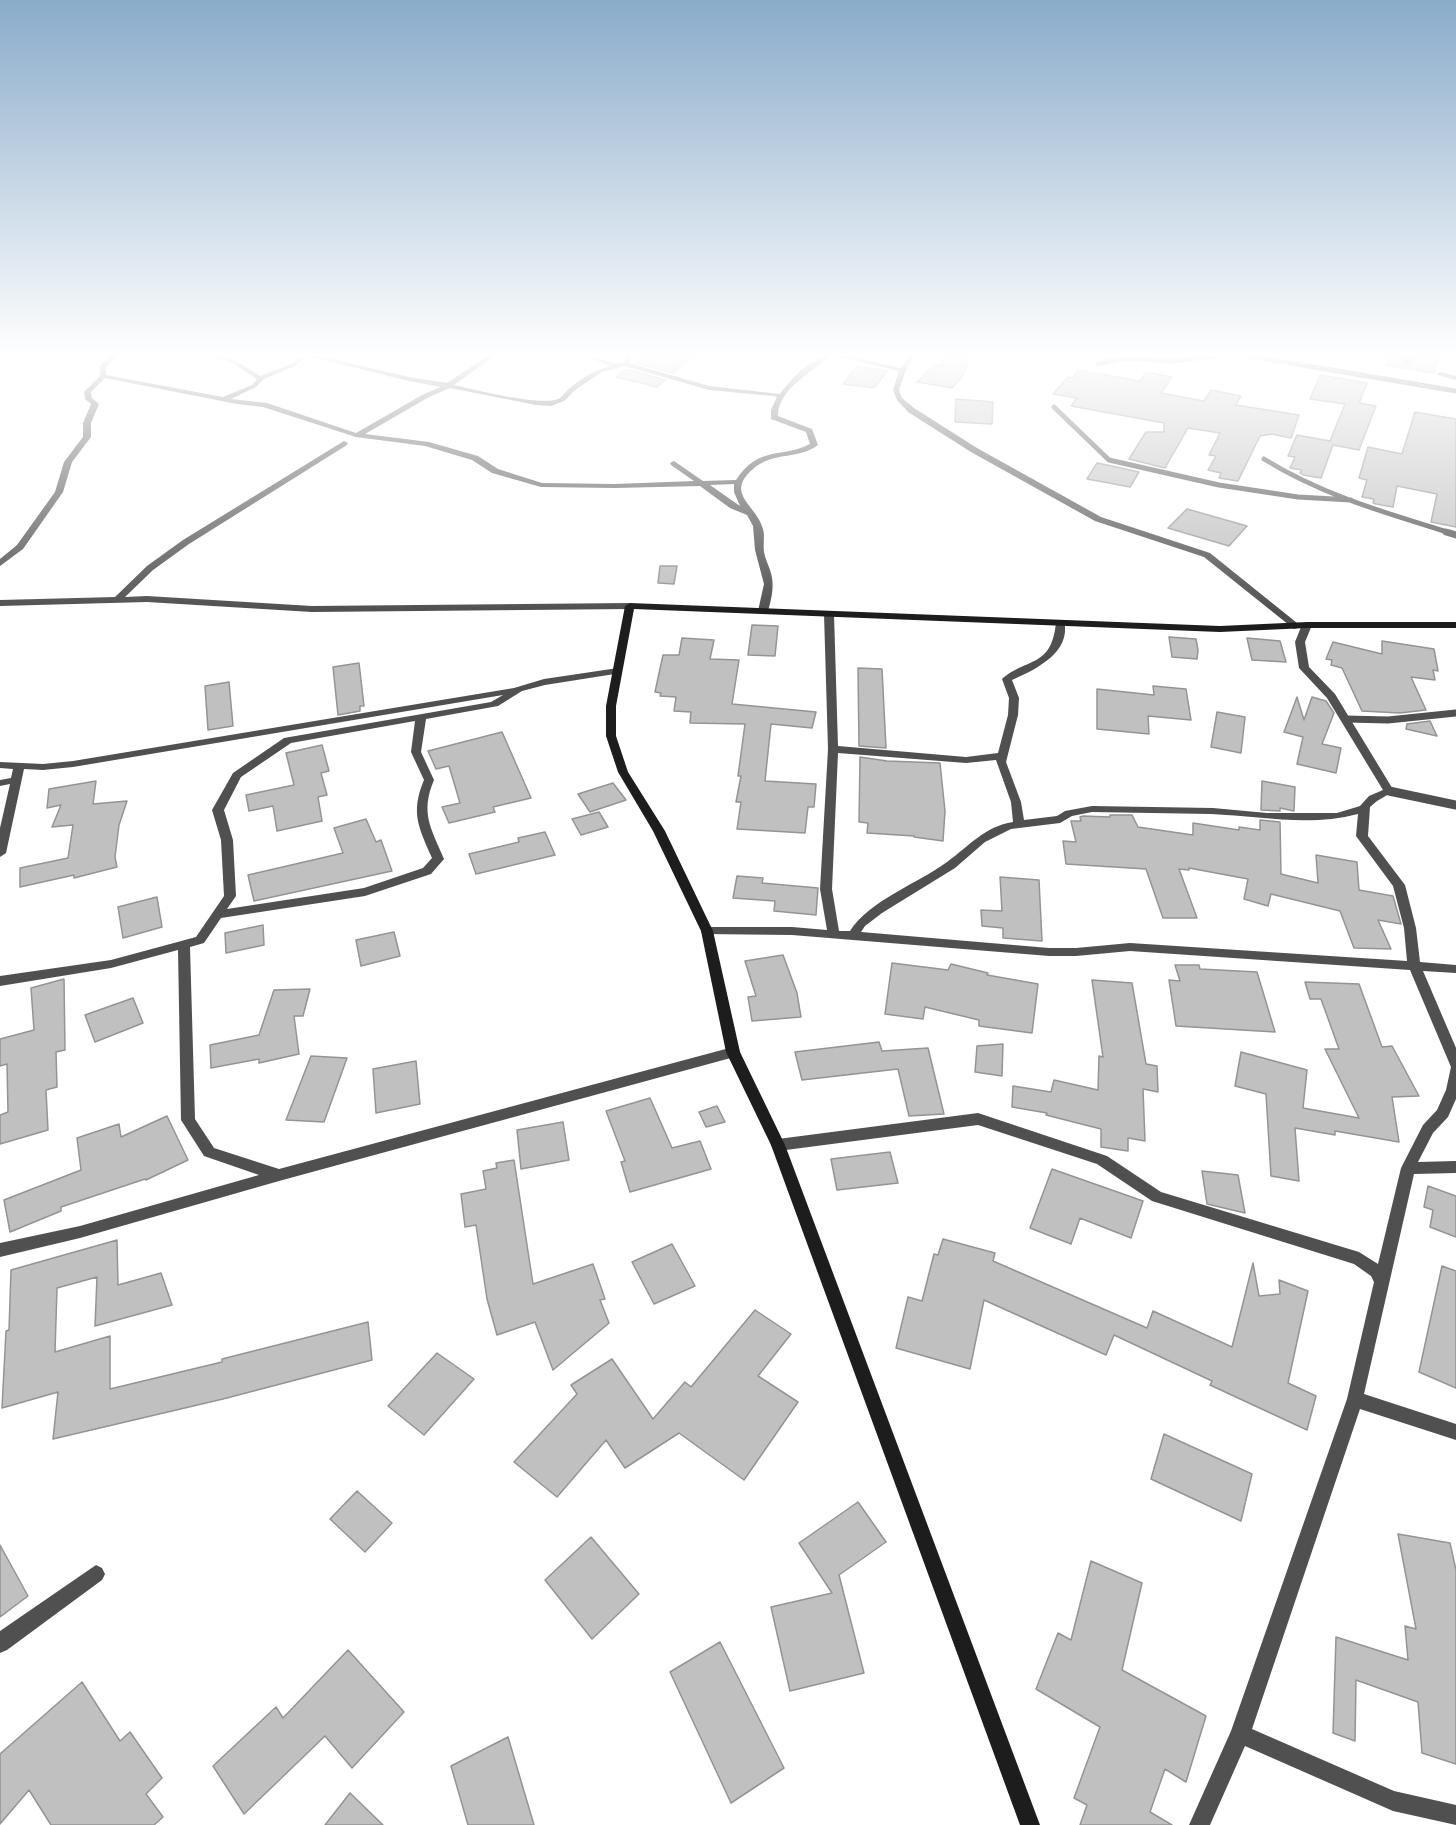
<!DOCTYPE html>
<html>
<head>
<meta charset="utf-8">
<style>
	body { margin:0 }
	canvas { display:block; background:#fff }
</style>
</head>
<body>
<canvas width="1456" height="1825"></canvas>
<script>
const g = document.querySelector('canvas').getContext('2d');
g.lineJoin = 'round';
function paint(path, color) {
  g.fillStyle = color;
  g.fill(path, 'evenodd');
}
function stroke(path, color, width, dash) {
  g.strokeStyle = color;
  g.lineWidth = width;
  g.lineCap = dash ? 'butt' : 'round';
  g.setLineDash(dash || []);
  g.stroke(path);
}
const building = new Path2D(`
	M646,356H693L673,373L636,363Z
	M945,356L970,357L962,377L952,388L917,382L934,365L941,366Z
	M1387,356H1403L1401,364L1408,366L1413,356H1439L1434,373L1386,365Z
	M857,366L887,371L874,388L843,384Z
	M627,369L665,380L657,387L616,377Z
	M1078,370L1140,381L1146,372L1172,377L1161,393L1204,401L1211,390L1241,396L1236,405L1299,415L1291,438L1271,434L1260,436L1238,481L1219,478L1221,473L1208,470L1216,456L1209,455L1220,433L1188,428L1165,468L1129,459L1146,432H1164V423L1071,406L1077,398L1053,394L1068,377L1072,378Z
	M1320,375L1367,383L1359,403L1376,406L1359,450L1333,445L1321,478L1303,475L1300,473L1302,470L1290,468L1295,457L1288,456L1297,435L1330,441L1345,404L1310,399Z
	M956,399L993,402L992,424L955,422Z
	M1415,412L1456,419V527L1431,522L1437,494L1397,486L1393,507L1376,504L1373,503L1374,499L1362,497L1367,480L1359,478L1368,447L1402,454Z
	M1097,463L1112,466L1139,472L1130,487L1087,479Z
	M1187,509L1247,526L1229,546L1168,528Z
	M660,566H677L674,584L658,583Z
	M752,625L778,626L775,656L748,655Z
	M1169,637L1196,639L1198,650L1197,659L1172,657Z
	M682,638L714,640L710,659L739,660L732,704L816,712L812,728L771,724L765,781L816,784L814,807H808L805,833L737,829L741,802H736L741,776H738L745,724L690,723L691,712L674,711L676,697L660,696L661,693L655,692L663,655H679Z
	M1247,638L1280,641L1286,662L1252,660Z
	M1382,641L1434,649L1438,671L1433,670L1435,680L1411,677L1426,710L1400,713L1362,711L1342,668L1331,665L1332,660L1326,659L1333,642L1382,654Z
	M359,663L364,706H360V711L338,715L333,667Z
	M858,668L882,669L886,748L859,746Z
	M229,682L233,726L208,730L205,686Z
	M1153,686L1186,689L1191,720L1148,716L1149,734L1097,729V689L1154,695Z
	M1297,697L1304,720L1312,697L1326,701L1334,713L1322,744L1341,748L1336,773L1297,764L1303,737L1284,732Z
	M1217,712L1245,717L1241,753L1211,747Z
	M1430,721L1437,736L1406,729L1407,724Z
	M502,732L531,798L493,807L495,812L449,823L442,807L460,803L449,766L436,769L428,751Z
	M322,745L329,771L321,773L327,795L318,797L322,821L277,831L273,806L249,811L246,795L294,785L286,753Z
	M860,757L887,761L940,763L945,811L943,841L914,837V836L867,833L868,823L859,822Z
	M96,781L93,804L127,801L119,825L115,857L117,867L74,878V875L20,887V868L68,858L73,825L52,827L61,805L47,808L49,789Z
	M1262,781L1295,787L1294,811L1280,808V811L1261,810Z
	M613,783L626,800L590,812L578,794Z
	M599,812L608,827L581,835L572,819Z
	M1110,815H1132L1138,827L1193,835V823L1239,830V827L1260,830V820L1280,822L1281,874L1318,883L1316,855L1357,862L1359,890L1393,896L1401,924L1378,920L1391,949L1354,948L1340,911L1271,894L1268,906L1244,899L1248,879L1189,868V870L1179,869L1197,918H1163L1146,869L1066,864L1063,841L1076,842L1071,821H1081L1080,817L1083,816L1110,817Z
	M366,819L376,842L381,840L392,871L254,901L248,875L343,853L334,828Z
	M545,832L555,855L476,874L469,854L519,842L518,838Z
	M737,876L763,878L762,883L818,888L816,915L774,911L775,901L733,898Z
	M1000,877L1039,880L1042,941L1003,938V928L982,926L981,910L1002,911Z
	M157,897L162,927L123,938L118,907Z
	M263,925L264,945L226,953L225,933Z
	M394,932L400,956L361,966L356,940Z
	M783,955L797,993L801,1017L752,1021L748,997L756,996L745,961Z
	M892,963L948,970L951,964L988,973L987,975L1038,984L1032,1033L979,1026V1020L925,1007L923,1019L885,1014Z
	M1175,965H1199L1200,969L1257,972L1275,1032L1176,1026L1169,980L1180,981Z
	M64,979L65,1050L56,1052L57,1087L46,1090L48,1130L0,1144V1115L8,1112L7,1064L0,1066V1039L34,1030L31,988Z
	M1092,980L1132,983L1146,1064L1157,1066L1158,1092L1143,1089L1145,1141L1128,1138V1151L1101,1147V1129L1046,1115L1047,1113L1012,1107L1013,1086L1051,1092L1054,1080L1098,1090L1099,1056L1103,1057Z
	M1305,982L1359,984L1382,1047L1392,1046L1419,1096L1392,1097L1399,1142L1335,1131V1135L1295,1128L1299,1181L1271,1176L1266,1094L1235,1086L1241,1052L1307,1070L1303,1108L1359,1118L1325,1049H1339L1321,999H1310Z
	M310,989L303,1016H294L299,1054L259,1063V1059L211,1068L210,1045L259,1035L274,990Z
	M133,998L143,1023L95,1042L85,1015Z
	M879,1042L882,1051L928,1048L944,1114L909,1116L898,1069L802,1080L795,1052Z
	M1003,1044L1002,1076L975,1072L977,1046Z
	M311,1056L347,1058L324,1122L286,1120Z
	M416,1061L420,1104L376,1113L373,1069Z
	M650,1098L672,1148L700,1141L711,1169L630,1192L621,1162L625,1161L606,1111Z
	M717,1106L725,1122L706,1127L699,1112Z
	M167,1116L188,1160L146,1180L145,1179L61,1207V1211L10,1232L4,1200L81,1170L77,1138L119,1124L121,1137Z
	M563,1122L569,1160L521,1169L517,1130Z
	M890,1152L898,1183L837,1190L831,1159Z
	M514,1160L533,1284L593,1264L605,1299L600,1300L609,1323L553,1370L535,1322L497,1335L487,1299L476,1225L465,1227L461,1194L486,1189L483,1171L497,1168L496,1163Z
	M1052,1169L1143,1201L1131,1238L1080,1218L1071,1244L1030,1228Z
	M1202,1171L1238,1175L1245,1213L1207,1204Z
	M1428,1186L1456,1196V1237L1430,1227L1433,1210L1424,1207Z
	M943,1239L995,1253L993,1261L1147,1328L1153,1311L1232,1347L1253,1263L1259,1296L1280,1294L1279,1280L1308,1291L1288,1383L1316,1396L1307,1430L1210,1385L1212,1381L1114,1335L1106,1355L984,1300L970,1369L896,1348L908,1297L922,1301L934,1254L938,1255Z
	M117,1240L118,1285L161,1273L172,1305L95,1326L97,1277L57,1288L55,1352L110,1336V1389L222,1362V1359L368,1322L372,1360L223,1399L53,1439L58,1392L2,1408L6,1331L9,1330L11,1270Z
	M672,1244L695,1286L654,1304L632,1262Z
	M1442,1266L1456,1271V1388L1419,1372Z
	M755,1310L791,1334L758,1376L798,1402L744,1480L679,1433L625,1468L606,1440L557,1497L514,1462L577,1394L571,1385L612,1359L653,1419L685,1382L691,1387Z
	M437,1353L474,1379L424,1435L388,1406Z
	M1164,1434L1252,1474L1241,1521L1151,1479Z
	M357,1491L392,1523L365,1552L330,1519Z
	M858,1502L886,1542L839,1575L864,1673L790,1691L771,1607L832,1593L799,1543Z
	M1398,1534L1450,1543L1456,1570V1764L1422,1753L1418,1702L1356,1680L1355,1741L1333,1733L1336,1637L1408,1660L1405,1626L1416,1629Z
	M591,1537L639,1594L592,1639L545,1580Z
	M0,1545L28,1596L0,1617Z
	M1091,1561L1142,1583L1122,1670L1206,1716L1186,1782L1165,1769L1150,1812L1172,1825H1080L1087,1805L1074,1798L1100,1727L1036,1689L1058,1633L1071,1640Z
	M720,1642L784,1768L731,1803L670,1672Z
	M348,1650L404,1712L352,1768L325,1736L244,1814L213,1766L276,1707L283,1718Z
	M82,1682L120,1741L130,1732L162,1778L146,1794L163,1817L154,1825H51L29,1790L0,1824V1754Z
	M508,1737L534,1825H468L451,1766Z
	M350,1793L383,1825H325Z`);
const laneFar2 = new Path2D(`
	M1249,356L1456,391
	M1098,364L1124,358L1174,361L1215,356
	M1054,407L1109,460L1219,485L1298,497L1351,500
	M1264,459C1322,495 1386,513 1451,533`);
const laneFar1 = new Path2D(`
	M1446,532L1456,535
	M1346,719L1388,720L1456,713`);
const lane = new Path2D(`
	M1389,791L1456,805`);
const street = new Path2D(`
	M110,356H117L106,367V375L223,397L252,385L257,379L232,363L213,356C231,356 245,366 260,376L291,364L301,356H319L409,377L447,383L487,356H494L454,385C473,389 545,408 560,398C563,396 566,391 570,388C581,378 596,370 610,366L584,356C597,356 610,365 623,363L627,356H633L629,363L709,386L780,394C791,379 812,356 830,356C812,372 778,389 778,416L812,429L818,445C799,460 773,451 753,469C724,494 757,505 763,529C765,536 763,544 764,552C765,558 768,564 770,570C775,584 772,597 768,611L763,614L758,611L764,584L755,550L753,526L747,515L730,508L700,486L615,488L541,487L492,473L472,460L425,446L356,437L263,407L237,404L105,378L91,392L92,398L99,404L91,423V437L72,462L63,492L23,549L0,566V559L17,545L55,492L64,462L83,437V423L91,404L85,399L84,392L100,376V366ZM308,356L409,381L441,387L424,394L356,433L267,403L231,399L256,387L264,379L295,366ZM625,366L709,390L774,396L777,397L771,410V419L806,432L810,444C780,459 759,445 736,480L703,481L674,461L670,463L671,465L694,481L615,484L542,483L498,469L478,456L429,442L365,434L429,397L450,388L536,405L551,406L564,401L575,390L602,372ZM734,484V492L740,506L710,485Z
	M836,356H848L901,368L909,356H915L906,370L899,390L902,398L914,408L977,448L1101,517L1210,553L1302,627L1304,623H1310L1312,625L1305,642L1309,667L1335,694L1394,791L1377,801L1370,807L1368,836L1405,885L1416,928L1420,962L1456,965V973L1423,971L1456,1048V1099L1448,1117L1433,1133L1418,1162L1456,1161V1173L1414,1174L1364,1394L1456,1424V1440L1360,1409L1252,1729L1394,1791L1456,1805V1825L1393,1811L1245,1746L1210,1825H1189L1231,1731L1347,1399L1374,1282L1371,1276L1354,1264L1152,1201L1097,1164L978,1125L778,1151L773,1149L771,1145L773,1141L778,1139L978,1113L1107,1156L1161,1192L1359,1252L1378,1264L1401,1168L1423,1125L1437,1110L1446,1090L1451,1067L1410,970L1130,951L1076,956H1049L792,935L703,934L701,931L703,928L707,927H792L827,930L820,889L828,749L824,614L829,611L834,614L838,746L966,757L998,753L1008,715L1009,698L1002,679C1028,657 1051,668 1056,623L1058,621H1064C1072,652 1035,670 1012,680L1019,698L1018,715L1006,762L1021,802L1024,820L1057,816L1065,811L1092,806L1213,808L1267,813H1337L1360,806L1369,796L1383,790L1327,698L1299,668L1295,642L1301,627L1294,629L1204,557L1095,521L971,452L908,412L897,400L893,390L899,371ZM838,753L966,763L996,760L1011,802L1013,822C985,826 968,847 947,862C917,884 870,900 850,931H839L832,889ZM1092,812C1132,813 1172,813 1211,814C1260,816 1309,827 1358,814L1356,836L1393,886L1404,928L1407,961L1130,943L1076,948H1049L861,932L865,926L882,913L955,868L985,842L1011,829L1060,823L1072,816Z
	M1405,356H1411L1408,364L1403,363Z
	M1440,372L1456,376V380L1438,375L1437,374Z
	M344,441L348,443L347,445L189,544L153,570L125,597L147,596L312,606L630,603L635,606L630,609L312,612L147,602L0,606V600L115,597L147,566L183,540Z
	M618,668L621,669V673L545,685L522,691L498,706L426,719L421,752L434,780C420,813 431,828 444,859L431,874L365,896L221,918L204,943L190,947L195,1119L214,1148L279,1169L733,1047L738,1048L740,1052L738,1056L279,1181L80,1238L0,1257V1243L80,1226L259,1175L204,1156L181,1120L178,950L111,968L0,986V976L111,960L196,937L224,896L221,840L212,810L233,773L284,738L491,702L503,695L73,767L43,770L24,769L6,853L0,857V828L10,784L0,786V780L11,778L13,769L0,768V762L43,764L73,761L514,688L544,679ZM415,721L411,752L424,780C410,813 419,828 432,858L423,868L364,888L227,909L236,896L233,840L224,810L241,777L291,743Z
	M96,1565L102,1568L105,1574L102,1580L7,1650L0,1653V1631Z`);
const secondary = new Path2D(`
	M630,603L1220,626L1307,622H1456V628H1307L1220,632L634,609L616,706V736L628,772L665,831L713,931L740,1052L785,1145L1040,1825H1020L771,1145L726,1052L701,931L653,831L618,772L606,736V706L625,606Z`);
paint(building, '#c0c0c0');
stroke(building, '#949494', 1.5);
stroke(laneFar2, '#505050', 5);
stroke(laneFar1, '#505050', 7);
stroke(lane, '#505050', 9);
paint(street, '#505050');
paint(secondary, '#1d1d1d');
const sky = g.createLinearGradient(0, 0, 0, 611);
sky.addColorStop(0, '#8aabca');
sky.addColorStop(0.58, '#fff');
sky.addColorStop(1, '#ffffff00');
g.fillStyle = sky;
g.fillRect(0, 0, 1456, 611);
</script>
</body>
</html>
